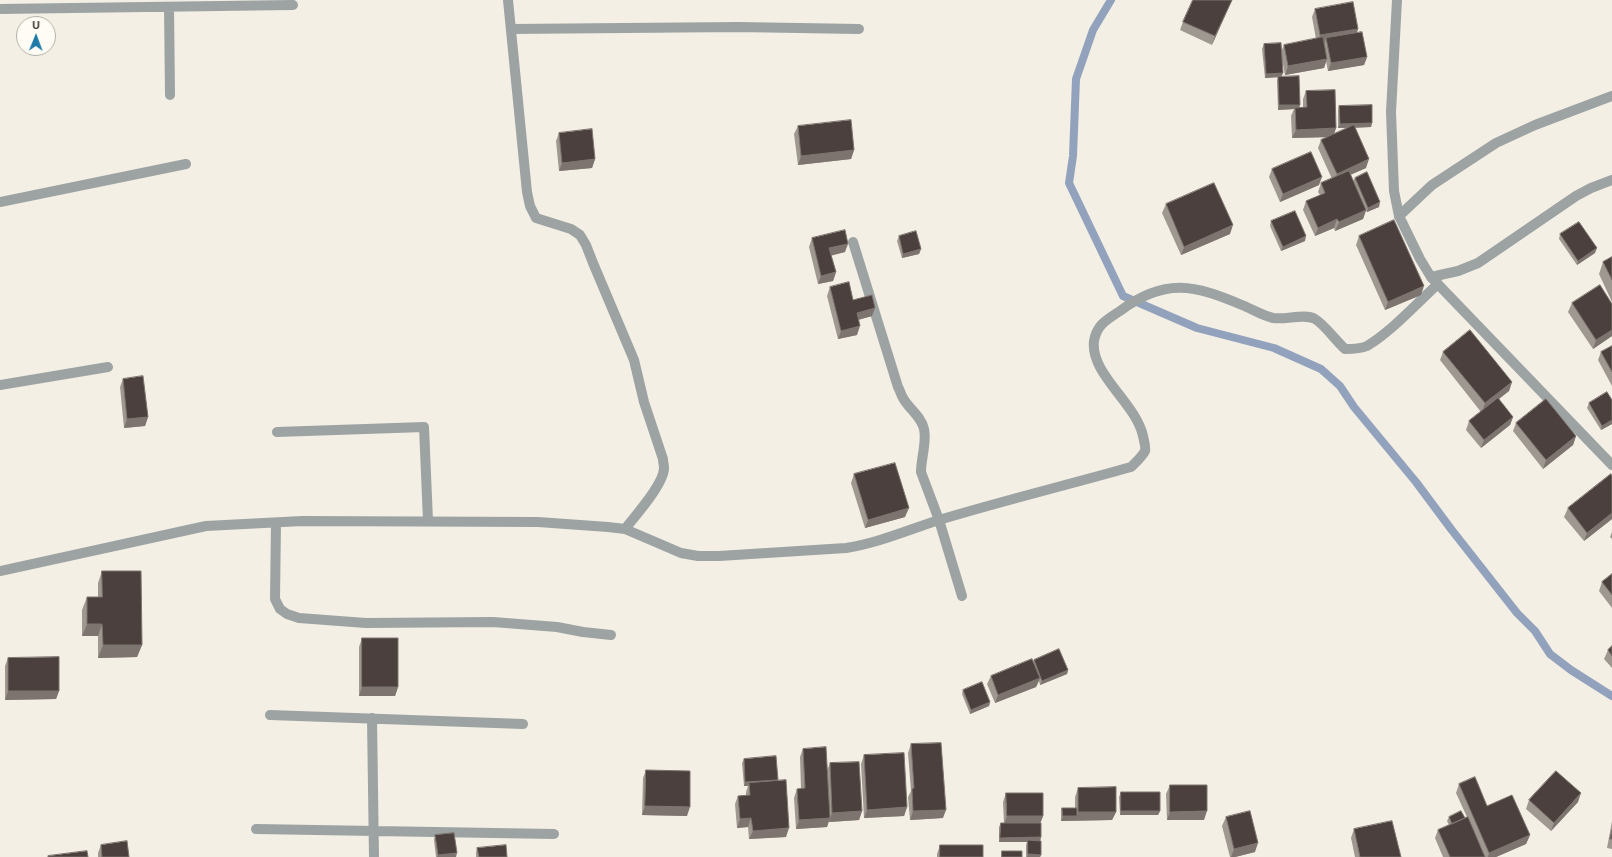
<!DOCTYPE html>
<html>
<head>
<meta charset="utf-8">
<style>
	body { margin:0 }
	#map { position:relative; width:1612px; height:857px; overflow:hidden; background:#f3efe4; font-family:"Noto Sans",sans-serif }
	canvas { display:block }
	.north { position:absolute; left:16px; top:16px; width:40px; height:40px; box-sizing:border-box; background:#fefcf5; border:1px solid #b1b0a9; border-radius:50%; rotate:1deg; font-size:11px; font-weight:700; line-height:16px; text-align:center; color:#3e3d38 }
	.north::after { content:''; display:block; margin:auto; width:14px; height:18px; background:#1e7ba8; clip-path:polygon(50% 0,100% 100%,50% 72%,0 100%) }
</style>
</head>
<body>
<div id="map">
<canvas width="1612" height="857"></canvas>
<div class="north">U</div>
</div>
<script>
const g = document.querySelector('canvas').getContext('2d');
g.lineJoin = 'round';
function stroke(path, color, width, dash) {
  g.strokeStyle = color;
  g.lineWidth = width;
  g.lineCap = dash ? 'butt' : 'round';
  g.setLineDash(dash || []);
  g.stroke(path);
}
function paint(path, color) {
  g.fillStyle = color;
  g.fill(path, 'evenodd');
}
const stream = new Path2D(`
	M1111,0L1093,30L1076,79L1073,156L1069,183L1123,296L1197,328L1274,348L1321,369L1340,386L1354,407L1416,482L1451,529L1517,613L1535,631L1550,654L1571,670L1612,696`);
const service = new Path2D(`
	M0,202L186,164
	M0,385L108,367`);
const minor = new Path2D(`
	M508,0L527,192L530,206L536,218L571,229L580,235L586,245L593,263L634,360L644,402L663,459C663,462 664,465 664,468C664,484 635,516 625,529
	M169,7L170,95
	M0,9L293,5
	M511,29L738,27L859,29
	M1399,216L1432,185L1496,143L1535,125L1612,96
	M853,242L898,387C900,390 901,395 903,398C909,409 921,416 924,429C927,442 921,458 921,472L939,520L962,596
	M1431,277L1458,271L1478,263L1576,196L1591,188L1612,180
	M277,432L424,427L428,521
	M276,523L275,599L280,609L287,614L299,618L366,623L493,622L557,627L583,632L611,635
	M0,571L206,526L302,521L538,522L608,527L625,529L681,553L698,556H719L846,548C878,543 908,530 939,520C1002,501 1067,485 1131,467C1135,463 1142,457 1145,451C1146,447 1144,441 1143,436C1136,403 1090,374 1094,341C1097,324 1107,320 1120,311C1165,277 1195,285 1242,305C1252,309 1263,316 1273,318C1286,320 1305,313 1315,319C1324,324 1336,341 1345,349C1353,349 1360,349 1367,346C1391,332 1417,303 1438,284
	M270,715L523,724
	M372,718L374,857
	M256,829L554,834`);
const tertiary = new Path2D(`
	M1397,0L1391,112L1394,191L1399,216L1420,259L1431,277L1612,465`);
const wall = new Path2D(`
	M1232,0L1212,45L1180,30L1183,22Z
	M1315,9L1358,29L1357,32L1367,57L1364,65L1328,71L1326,61L1324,68L1285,75L1282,59L1283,73L1281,77L1299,107H1303V99L1306,91L1336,128L1334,134L1348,128H1338V111L1339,106L1372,123L1371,127L1355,128L1366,168L1350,175L1353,181L1355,178L1379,207L1367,212L1366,211L1363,219L1335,231L1334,228L1315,236L1303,210L1306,201L1320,195L1318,192L1321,183L1332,179L1318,148L1321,140L1328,137L1292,138L1291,116L1294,109L1278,110L1277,81L1278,77L1265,78L1262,49L1264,44L1281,52L1284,45L1316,39L1312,17Z
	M798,126L854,150L851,159L798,165L794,134Z
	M559,133L595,159L592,168L559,171L556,141Z
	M1272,169L1319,185L1280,202L1269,177Z
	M1166,204L1230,234L1181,255L1162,213Z
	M1271,221L1305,241L1281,251L1270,226Z
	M1560,234L1595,253L1577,265L1559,239Z
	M899,236L921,249L919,254L902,258L897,241Z
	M1359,236L1421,295L1385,310L1356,245Z
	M812,238L845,252L831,255L836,272L833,281L818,284L809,247Z
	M1612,257V302L1599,274L1603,262Z
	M830,287L853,300L872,316L858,320L857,335L838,339L827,296Z
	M1572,303L1612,304V336L1593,349L1568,312Z
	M1612,346V386L1598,360L1601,352Z
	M1443,352L1512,382L1509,391L1499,399L1513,417L1510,425L1481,448L1466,430L1469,421L1481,412L1440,360Z
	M123,379L148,417L145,426L124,428L120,387Z
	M1612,400V424L1601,430L1587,408L1589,403Z
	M1516,423L1576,436L1573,445L1543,469L1513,431Z
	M854,474L905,517L865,528L851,483Z
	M1612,476V519L1584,541L1564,517L1568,508Z
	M1612,532V539L1610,537Z
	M102,571L142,645L137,657L98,658V636H82V610L87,597H98V583Z
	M1612,574V608L1599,591L1602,582Z
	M362,638L398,687L395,696H359V647Z
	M1612,646V668L1604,659L1608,650Z
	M8,658L59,691L56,699L5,700V666Z
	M1034,660L1068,670L1067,674L1040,685L1039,681L1036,687L995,703L987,684L991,676L1033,662Z
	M963,690L990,702L989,706L970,714L962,694Z
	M911,744L943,818L910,820L908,797L911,791L908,753Z
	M803,749L827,771L830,763L862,811L859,820L829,822V820L827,827L796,829L794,798L797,789H801L800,757Z
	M864,755L907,807L904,816L864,818L861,764Z
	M744,759L778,780L777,781L786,837L749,839L748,827L737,828L735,804L738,796L746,795V792L748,786H744L742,763Z
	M646,770L687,816L642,815L643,778Z
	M1459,784L1487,806L1530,835L1526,844L1496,857H1443L1435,838L1438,830L1449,825L1447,821L1449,817L1465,818L1467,817L1456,793Z
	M1170,785L1204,820H1167L1166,794Z
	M1078,788L1116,812L1112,820L1061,821V813L1062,808H1075V797Z
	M1121,792L1160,811L1158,815H1120L1119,797Z
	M1006,793L1043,816L1040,823L1041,837L1040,840L1041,855L1040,857H1026V845L1027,842H999V827L1001,823H1004L1003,802Z
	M1529,800L1578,802L1551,831L1526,809Z
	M1226,817L1255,852L1235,857H1230L1222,826Z
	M1612,821V849L1607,848Z
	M1354,829L1401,857H1355L1351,838Z
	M435,835L456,857H436L434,840Z
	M101,845L129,857H98V853Z
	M940,845L983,857H937V854Z
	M477,848L507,857H476V853Z`);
const shadedWall = new Path2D(`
	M1232,0L1212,45L1215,36Z
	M1358,29L1355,37L1326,38L1325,42L1317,44L1320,35Z
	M1367,57L1364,65L1328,71L1331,63Z
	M1327,59L1324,68L1285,75L1288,66Z
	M1283,73L1281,77L1265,78L1266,74Z
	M1279,105H1300L1299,109L1295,108L1294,109L1278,110Z
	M1372,123L1371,127L1338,128L1340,124Z
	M1336,128L1333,137L1292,138L1296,130Z
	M854,150L851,159L798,165L801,156Z
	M595,159L592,168L559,171L562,163Z
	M1369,159L1366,168L1334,182L1337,174Z
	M1322,177L1319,185L1280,202L1283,194Z
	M1380,202L1379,207L1367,212L1368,208Z
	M1366,210L1363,219L1335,231L1339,222Z
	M1337,219L1334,228L1315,236L1318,228Z
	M1233,225L1230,234L1181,255L1184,247Z
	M1306,236L1305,241L1281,251L1283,247Z
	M848,244L845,252L826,257L829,248Z
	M1597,248L1595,253L1577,265L1578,261Z
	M921,249L919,254L902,258L903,254Z
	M836,272L833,281L818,284L821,276Z
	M1424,286L1421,295L1385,310L1388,302Z
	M875,308L872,316L854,321L857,313Z
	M860,326L857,335L838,339L841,331Z
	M1612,330V336L1593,349L1596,340Z
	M1512,382L1509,391L1482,412L1485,403Z
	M148,417L145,426L124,428L127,419Z
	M1513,417L1510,425L1481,448L1484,440Z
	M1612,420V424L1601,430L1602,426Z
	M1576,436L1573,445L1543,469L1546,460Z
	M909,508L905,517L865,528L868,520Z
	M1612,513V519L1584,541L1587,533Z
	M87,624H102L98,636H82Z
	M103,645H142L137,657L98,658Z
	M1068,670L1067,674L1040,685L1042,681Z
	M1040,678L1036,687L995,703L998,695Z
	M362,687H398L395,696H359Z
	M8,691H59L56,699L5,700Z
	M990,702L989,706L970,714L971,710Z
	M778,780L776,784L749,783L748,786H744L745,782Z
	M1581,793L1578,802L1551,831L1554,823Z
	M645,806L690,807L687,816L642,815Z
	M907,807L904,816L864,818L867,810Z
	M946,810L943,818L910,820L913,811Z
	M862,811L859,820L829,822L832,813Z
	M1121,811H1160L1158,815H1120Z
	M1207,811L1204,820H1167L1170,812Z
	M1078,812H1116L1112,820L1061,821L1063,816H1077Z
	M1007,816H1043L1040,824L1004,825Z
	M751,818L748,827L737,828L740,819Z
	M830,818L827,827L796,829L799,820Z
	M789,828L786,837L749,839L753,831Z
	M1530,835L1526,844L1496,857H1488L1489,853Z
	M1041,837L1040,842L1028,840L1027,842H999L1000,838Z
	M1258,843L1255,852L1235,857H1231L1234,849Z
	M457,853L456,857H437L438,855Z
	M1028,854L1041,855L1040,857H1027Z`);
const building = new Path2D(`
	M1193,0H1232L1215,36L1183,22Z
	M1353,2L1358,29L1320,35L1315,9Z
	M1362,32L1367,57L1331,63L1326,38Z
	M1323,37L1327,59L1288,66L1284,45Z
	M1281,43L1283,73L1266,74L1264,44Z
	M1299,76L1300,105H1279L1278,77Z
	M1335,90L1336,128L1296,130L1295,108L1307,107L1306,91Z
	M1372,105V123L1340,124L1339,106Z
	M851,120L854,150L801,156L798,126Z
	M1354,125L1369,159L1337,174L1321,140Z
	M592,129L595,159L562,163L559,133Z
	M1311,152L1322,177L1283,194L1272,169Z
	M1349,171L1366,210L1339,222L1337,219L1318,228L1306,201L1325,193L1321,183Z
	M1367,172L1380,202L1368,208L1355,178Z
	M1214,183L1233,225L1184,247L1166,204Z
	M1295,211L1306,236L1283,247L1271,221Z
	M1394,220L1424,286L1388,302L1359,236Z
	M1579,222L1597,248L1578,261L1560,234Z
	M845,230L848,244L829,248L836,272L821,276L812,238Z
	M916,231L921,249L903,254L899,236Z
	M1612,257V280L1603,262Z
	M849,282L853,300L872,295L875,308L857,313L860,326L841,331L830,287Z
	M1600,285L1612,304V330L1596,340L1572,303Z
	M1470,330L1512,382L1485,403L1443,352Z
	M1612,346V372L1601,352Z
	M143,376L148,417L127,419L123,379Z
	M1607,392L1612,400V420L1602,426L1589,403Z
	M1498,398L1513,417L1484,440L1469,421Z
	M1546,399L1576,436L1546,460L1516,423Z
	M895,463L909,508L868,520L854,474Z
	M1611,474L1612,476V513L1587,533L1568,508Z
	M102,571H141L142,645H103L102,624H87V597H102Z
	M1612,574V595L1602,582Z
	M362,638H398V687H362Z
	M1612,646V656L1608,650Z
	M1059,649L1068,670L1042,681L1034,660Z
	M59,657V691H8V658Z
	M1032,659L1040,678L998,695L991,676Z
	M982,682L990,702L971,710L963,690Z
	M941,743L946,810L913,811L912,789L914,788L911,744Z
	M826,747L830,818L799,820L797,789L805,788L803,749Z
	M904,753L907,807L867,810L864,755Z
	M776,756L778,780L745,782L744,759Z
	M859,762L862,811L832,813L830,763Z
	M646,770L690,771V807L645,806Z
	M1556,771L1581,793L1554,823L1529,800Z
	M1475,777L1487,806L1512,795L1530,835L1489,853L1459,784Z
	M786,780L789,828L753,831L751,818L740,819L738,796L750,795L749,783Z
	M1170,785H1207V811L1170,812Z
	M1116,787V812H1078V788Z
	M1121,792H1160V811H1121Z
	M1006,793H1043V816H1007Z
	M1062,808H1077V816H1063Z
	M1250,811L1258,843L1234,849L1226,817Z
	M1461,811L1465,818L1452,824L1449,817Z
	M1468,817L1485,857H1450L1438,830Z
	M1392,821L1401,857H1360L1354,829Z
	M1001,823H1041V837L1000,838Z
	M1612,830V839H1610Z
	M454,833L457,853L438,855L435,835Z
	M1028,840L1041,841V855L1028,854Z
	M127,841L129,857H102L101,845Z
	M506,845L507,857H479L477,848Z
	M940,845H983V857H940Z
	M87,851L88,857H48V856Z
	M1002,851H1022V857H1002Z`);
stroke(stream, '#92a2bc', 8);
stroke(service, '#9da3a3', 10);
stroke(minor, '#9da3a3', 10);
stroke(tertiary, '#9da3a3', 10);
paint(wall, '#9f9890');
paint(shadedWall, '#7d746f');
paint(building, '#4b403d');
stroke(building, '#7d746f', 1);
</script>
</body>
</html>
